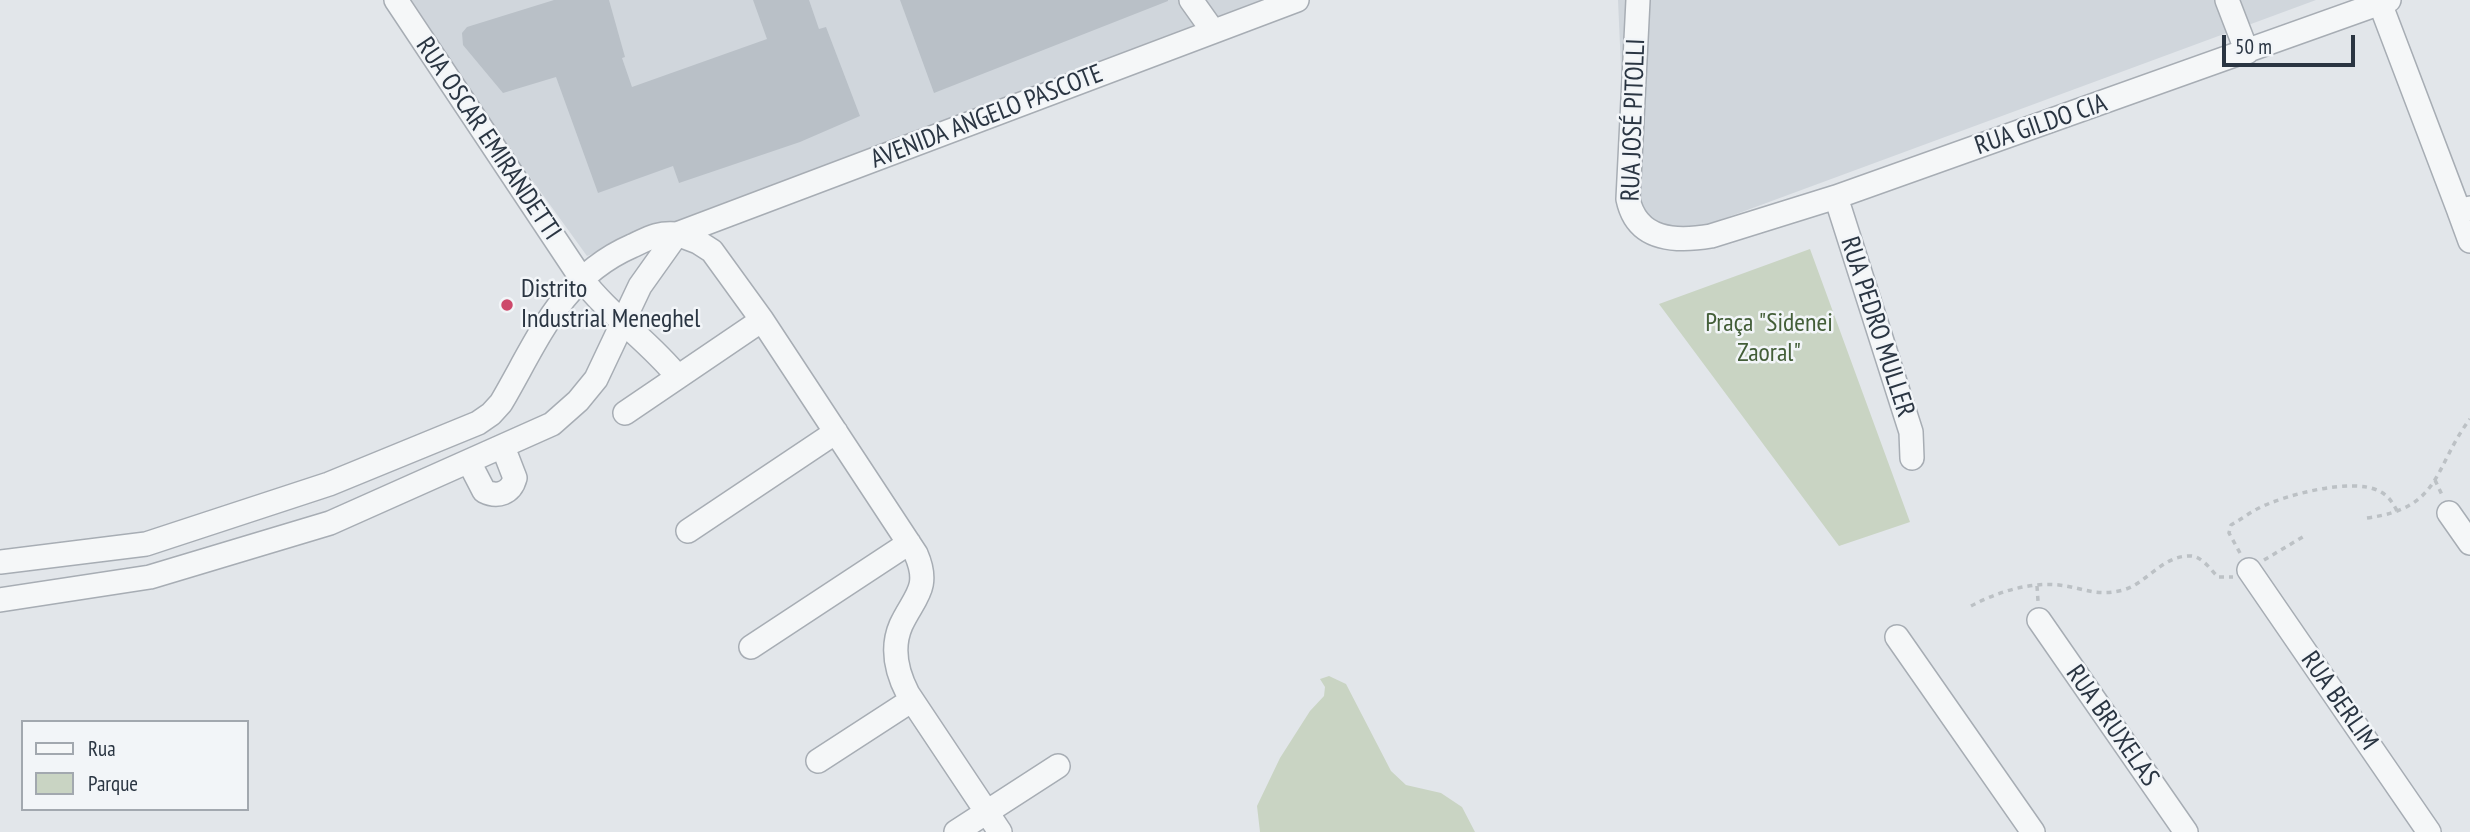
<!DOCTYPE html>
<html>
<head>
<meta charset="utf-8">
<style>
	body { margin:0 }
	#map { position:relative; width:2470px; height:832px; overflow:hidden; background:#e2e6ea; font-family:"PT Sans Narrow",sans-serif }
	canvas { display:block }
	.legend { position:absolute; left:21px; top:720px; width:228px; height:91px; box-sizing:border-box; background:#f2f5f8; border:2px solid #a2a8af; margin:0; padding:9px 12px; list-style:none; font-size:21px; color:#2a3542 }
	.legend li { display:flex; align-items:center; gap:14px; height:35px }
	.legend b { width:35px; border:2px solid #a2a8af }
	.scale { position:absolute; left:2222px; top:35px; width:133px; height:32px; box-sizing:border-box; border:4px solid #2a3542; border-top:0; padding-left:9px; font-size:21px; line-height:24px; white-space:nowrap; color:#2a3542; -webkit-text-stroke:5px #f2f5f8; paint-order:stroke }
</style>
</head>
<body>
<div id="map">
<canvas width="2470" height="832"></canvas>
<ul class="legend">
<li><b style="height:9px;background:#f5f7f8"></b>Rua</li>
<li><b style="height:19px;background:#c9d4c3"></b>Parque</li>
</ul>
<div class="scale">50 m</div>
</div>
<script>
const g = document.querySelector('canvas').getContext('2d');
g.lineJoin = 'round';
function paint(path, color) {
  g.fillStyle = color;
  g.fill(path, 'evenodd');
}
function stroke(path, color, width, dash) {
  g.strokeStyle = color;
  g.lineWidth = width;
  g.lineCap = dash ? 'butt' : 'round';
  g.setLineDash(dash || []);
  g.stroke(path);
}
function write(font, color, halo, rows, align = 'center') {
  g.font = font + ' "PT Sans Narrow",sans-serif';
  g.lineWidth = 5;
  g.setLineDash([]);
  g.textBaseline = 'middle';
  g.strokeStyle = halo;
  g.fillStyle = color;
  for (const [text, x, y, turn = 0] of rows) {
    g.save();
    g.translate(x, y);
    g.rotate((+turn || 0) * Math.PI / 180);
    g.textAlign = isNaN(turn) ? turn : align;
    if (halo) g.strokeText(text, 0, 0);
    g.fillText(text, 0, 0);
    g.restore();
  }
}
const built = new Path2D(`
	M402,0H1269L587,256Z
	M1618,0H2316L1685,233L1634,215L1626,182Z`);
const green = new Path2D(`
	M1810,249L1910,522L1839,546L1659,304Z
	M1329,676L1346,684L1391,771L1406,785L1441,793L1462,807L1475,832H1260L1257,806L1280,758L1310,711L1324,696L1325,687L1320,679Z`);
const building = new Path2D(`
	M554,0H609L625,57L622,58L632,87L767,39L753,0H809L819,29L826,27L860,116L800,142L679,183L673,166L598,193L556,77L503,93L463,45L462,33L467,27Z
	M900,0H1168V1L934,93Z`);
const path = new Path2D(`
	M2435,480L2442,495
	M2367,518C2442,508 2433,468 2470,419
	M2240,553L2229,533L2231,525C2240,520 2249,513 2259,508C2285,495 2352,477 2379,491C2388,495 2393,503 2397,511
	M2264,560L2306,535
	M2037,586L2038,601
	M1971,606C1997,592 2029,582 2059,585C2084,588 2096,597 2123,590C2146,584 2162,556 2189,556C2201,555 2210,569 2218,577H2233`);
const minor = new Path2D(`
	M396,0L581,278C609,315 649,341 678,377
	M1191,0L1213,31
	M1638,0L1628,199C1637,241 1676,242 1711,236L1836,197L2389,0
	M2227,0L2247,52
	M2380,3L2459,211L2470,208
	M1836,197L1911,432L1912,458
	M2459,211L2470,241
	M677,234L698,242L712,251L762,320L916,554C931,588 914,597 901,625C891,648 897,673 908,694L1000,832
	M625,413L762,320
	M469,462L484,491C498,498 511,493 515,478L503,447
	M2449,513L2470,543
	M688,531L836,432
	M0,562L146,544L329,484L478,423L491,414L501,403C538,340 561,277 632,246C649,238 658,232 677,234L1297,0
	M2249,570L2429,832
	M0,600L150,577L330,523L552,424L578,401L596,379L640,286L677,234
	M2039,620L2186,832
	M1897,637L2033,832
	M751,647L909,543
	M818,761L912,700
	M956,832L1058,766`);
const markers = [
	[507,305,7,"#cd496b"]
];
const streetNames = [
	["AVENIDA ANGELO PASCOTE",987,117,-21],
	["RUA JOSÉ PITOLLI",1634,120,-88],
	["RUA GILDO CIA",2041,125,-19],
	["RUA OSCAR EMIRANDETTI",488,139,56],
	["RUA PEDRO MULLER",1877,327,72],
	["RUA BERLIM",2339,701,55],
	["RUA BRUXELAS",2112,726,55]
];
const poiNames = [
	["Distrito",521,290],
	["Industrial Meneghel",521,320]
];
const parkNames = [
	["Praça \"Sidenei",1769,324],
	["Zaoral\"",1769,354]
];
paint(built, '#d0d6dc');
paint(green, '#c9d4c3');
paint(building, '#b9c0c7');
stroke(minor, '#a7adb4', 26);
stroke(path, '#bcc1c5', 3.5, [5, 5]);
stroke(minor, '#f5f7f8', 23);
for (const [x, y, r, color] of markers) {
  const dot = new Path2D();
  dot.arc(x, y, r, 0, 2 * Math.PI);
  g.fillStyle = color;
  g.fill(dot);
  stroke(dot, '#f2f5f8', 2.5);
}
write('26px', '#2a3542', '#f2f5f8', streetNames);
write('26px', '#2a3542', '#f2f5f8', poiNames, 'left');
write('26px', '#435e38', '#f2f5f8', parkNames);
</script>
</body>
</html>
